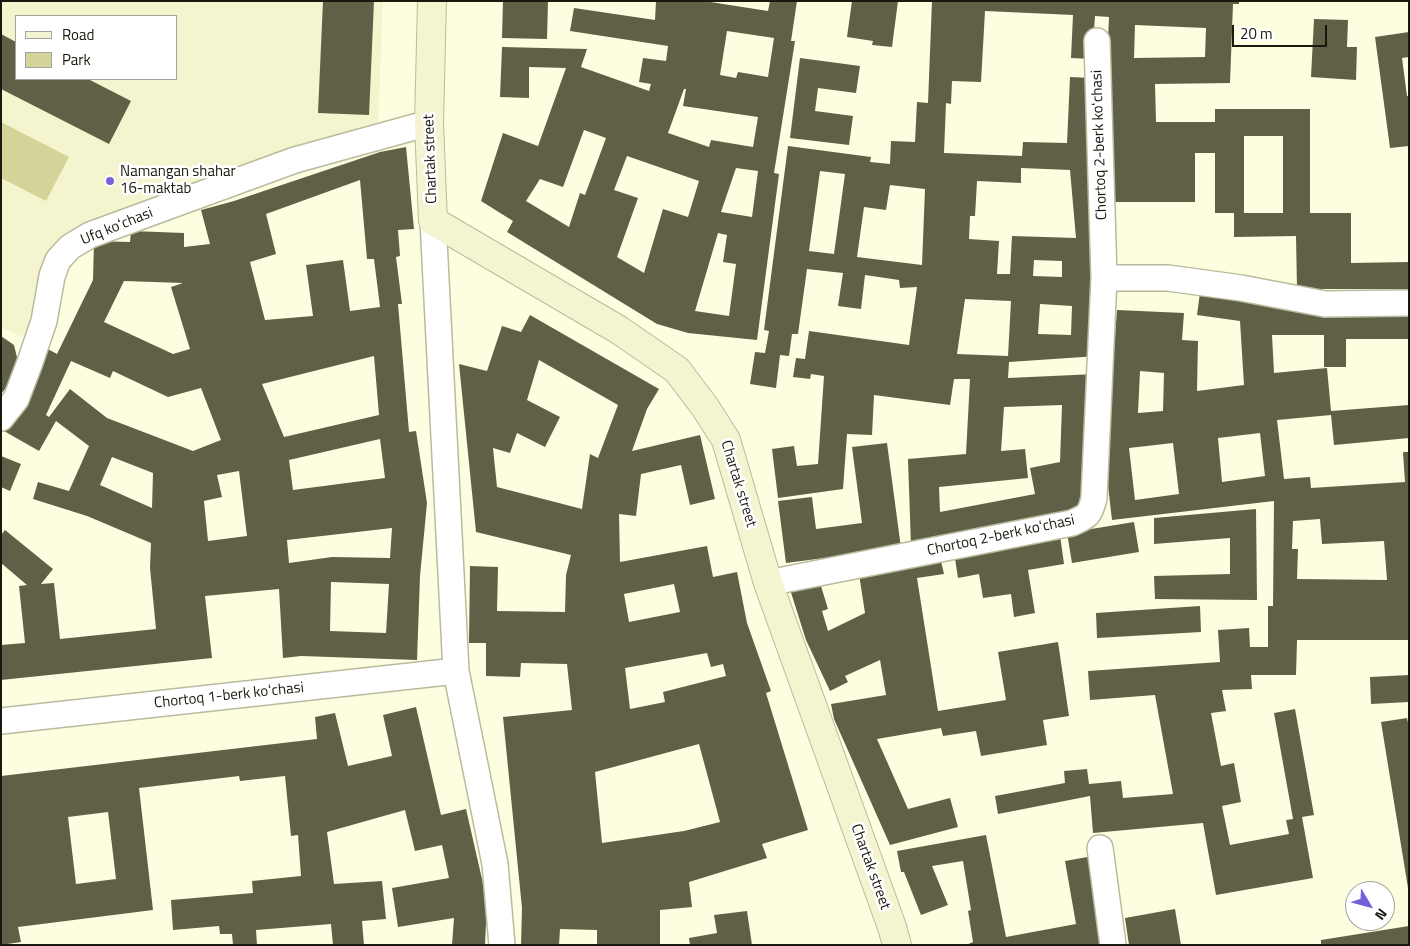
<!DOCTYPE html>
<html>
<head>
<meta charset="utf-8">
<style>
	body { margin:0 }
	#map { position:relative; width:1410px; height:946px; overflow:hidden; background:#fdfddf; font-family:"Titillium Web",sans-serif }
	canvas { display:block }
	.frame { position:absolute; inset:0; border:2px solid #19190e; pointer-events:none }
	.legend { position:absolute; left:15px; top:15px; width:162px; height:65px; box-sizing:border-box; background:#fff; border:1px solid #a3a39f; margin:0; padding:6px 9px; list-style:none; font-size:15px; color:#19190e }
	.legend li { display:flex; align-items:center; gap:10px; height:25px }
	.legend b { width:25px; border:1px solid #a3a39f }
	.north { position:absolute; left:1345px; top:881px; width:50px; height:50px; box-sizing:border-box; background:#fff; border:1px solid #a3a39f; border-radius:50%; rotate:127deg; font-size:14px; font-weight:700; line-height:20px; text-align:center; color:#19190e }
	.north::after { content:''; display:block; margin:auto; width:18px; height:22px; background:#7660da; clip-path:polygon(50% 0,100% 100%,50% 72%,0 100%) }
	.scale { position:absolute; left:1232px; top:25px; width:95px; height:22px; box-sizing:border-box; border:2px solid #19190e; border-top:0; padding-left:6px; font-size:15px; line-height:18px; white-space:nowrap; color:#19190e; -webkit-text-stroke:4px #fff; paint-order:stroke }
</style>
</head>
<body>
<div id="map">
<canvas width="1410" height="946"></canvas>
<div class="frame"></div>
<ul class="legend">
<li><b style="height:6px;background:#f4f4d0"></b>Road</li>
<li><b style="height:14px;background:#d4d499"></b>Park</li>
</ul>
<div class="north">N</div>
<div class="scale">20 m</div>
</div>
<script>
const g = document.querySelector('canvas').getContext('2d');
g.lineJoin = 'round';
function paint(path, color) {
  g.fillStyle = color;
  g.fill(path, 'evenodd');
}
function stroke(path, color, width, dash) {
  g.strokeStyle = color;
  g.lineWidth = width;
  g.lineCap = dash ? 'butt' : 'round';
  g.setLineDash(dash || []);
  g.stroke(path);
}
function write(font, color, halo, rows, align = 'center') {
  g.font = font + ' "Titillium Web",sans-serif';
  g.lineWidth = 5;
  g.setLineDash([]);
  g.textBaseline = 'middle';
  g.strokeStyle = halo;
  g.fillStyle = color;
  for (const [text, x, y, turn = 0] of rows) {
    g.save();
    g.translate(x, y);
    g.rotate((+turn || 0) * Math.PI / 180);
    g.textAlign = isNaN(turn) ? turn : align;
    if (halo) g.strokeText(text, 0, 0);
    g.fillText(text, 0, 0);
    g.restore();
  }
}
const built = new Path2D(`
	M1,1H383L378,125L60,238L39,301L29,327L22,337L1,327ZM16,16H176V79H16Z`);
const green = new Path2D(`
	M1,122L69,157L46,201L1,178Z`);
const building = new Path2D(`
	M323,1H374L369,115L318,113Z
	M503,1H548L547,39L502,38Z
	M656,1H704L768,11L770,1H797L791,41H795L774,173L779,174L757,340L688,333L657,324L507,232L513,221L481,201L503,133L538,146L566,68L529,67V98L500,97L502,47L587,49L581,67L649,91L651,84L639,82L643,58L666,61L668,46L570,31L574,8L655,20ZM727,31L774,38L768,77L738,72L736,78L720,75ZM684,89H686L683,106L758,117L753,147L711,140L709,147L668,133ZM584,130L606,138L585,195L580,193L569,227L526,201L540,179L563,187ZM627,156L699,181L688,217L663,209L644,273L617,257L638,198L614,190ZM736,168L758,171L752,217L721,212ZM718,233L727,235L723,262L736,264L729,316L695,311Z
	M852,1H898L892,47L872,45L873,41L847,37Z
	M932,1H1239V4H1233L1230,83L1155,84L1156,122H1215V109H1310V213H1351V263L1409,262V289H1297L1296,236L1234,237V213H1215V153H1195V202H1106V84L1109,17L1095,16L1092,59L1071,58L1073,15L985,11L981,82L952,81L951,104L946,103L944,153L1022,156L1023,142L1067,143L1070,77L1092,78L1098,356L1009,362L1008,378L1096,374L1091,494L1070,515L911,546L908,459L966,454L970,379H954L950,405L874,395L872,435L847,434L843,489L778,498L772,449L794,446L797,466L818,464L824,376L811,374L810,379L793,377L796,358L805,359L809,331L909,345L917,287L900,288L899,280L865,275L861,309L838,306L843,273L807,269L798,334H792L789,356L780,355L776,388L750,384L755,352L765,353L769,331L764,330L788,146L871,157L870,162L890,164L891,141L915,142L917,102L928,103ZM1135,25L1206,28L1205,57L1134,58ZM1244,136H1283V213H1244ZM1021,168L1070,170L1076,238L1012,236L1010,274H997L999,241L969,239L970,216H975L977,181L1021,183ZM820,171L845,174L834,254L809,251ZM890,185L925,189L922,265L857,257L864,207L886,210ZM1034,260L1062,261V277L1033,276ZM965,299L1011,301L1008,356L957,354ZM1040,304L1072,306L1071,335L1038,334ZM1062,405L1060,462L1030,468L1035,494L940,512L939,487L1028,478L1025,449L1001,451L1004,407Z
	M1314,19L1348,20L1347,47H1357L1356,80L1311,77Z
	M1409,32V57L1402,58L1407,96H1409V146L1390,148L1375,37Z
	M1,34L16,42V79H88L131,101L109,144L1,89Z
	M800,58L860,66L856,93L818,88L815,111L853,116L849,145L790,138Z
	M406,147L414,229L398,230L400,256L396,257L402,304H398L409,432L416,431L427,503L420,576L417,660L301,656L283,658L279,589L205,596L212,658L1,680V645L25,643L19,586L27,585L1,563V535L5,530L53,569L41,584L54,583L60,639L156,629L150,568L151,543L87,516L33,499L38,482L69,491L89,446L56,421L39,451L4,431L20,401L46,348L57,354L93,280L94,241L130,242L131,231L184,233V247L210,244L201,210L234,201L380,152ZM360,180L367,259H374L380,307L350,311L343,260L306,265L313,316L265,320L250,262L276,254L266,214ZM124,281L183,283L171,287L190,349L173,354L104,322ZM374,356L379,415L284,437L262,384ZM71,361L110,378L113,371L168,397L201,388L221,440L193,451L107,418L70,389L49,417L46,415ZM380,439L385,478L293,490L289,460ZM112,457L153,473L152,508L100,485ZM239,471L247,536L208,541L204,501L222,497L217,475ZM392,528L390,558L332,557L289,563L287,540ZM331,582L389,584L386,633L330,631Z
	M1201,285L1409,307V339H1346V367H1324V335H1272L1274,373L1327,368L1331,411L1409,405V438L1334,445L1331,415L1277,420L1284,479L1310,477L1311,488L1405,482L1403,452H1409V640H1297L1296,675H1251L1252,689L1222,690L1226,711L1211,713L1221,766L1234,763L1241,802L1222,806L1230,845L1289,834L1286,820L1293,819L1274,713L1295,709L1314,815L1302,817L1313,878L1216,895L1203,823L1093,833L1090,796L998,814L995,796L1065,783L1064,771L1087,769L1089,784L1121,781L1123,798L1173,794L1155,695L1090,700L1088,671L1220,662L1218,630L1249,628L1250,647H1268V606H1273L1274,501L1112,520L1104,451L1108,336L1115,337L1117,310L1184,313L1182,340L1198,341L1197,391L1244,385L1240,321L1197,315ZM1140,371L1164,373L1163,411L1138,413ZM1260,433L1265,476L1222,482L1218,438ZM1173,443L1179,494L1135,500L1129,448ZM1320,519L1322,544L1384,541L1387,580L1297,579L1298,549H1292L1293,521Z
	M530,315L659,389L647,409L632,451L700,435L715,499L690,505L681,465L641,474L636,516L619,514L620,562L707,546L713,577L737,572L747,623L771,691L766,693L808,830L762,844L767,858L689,882L692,907L660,910V945H597V930L560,929L559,945H521L522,908L503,717L572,710L567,664L521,663L520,677L486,676V643H469L470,566L498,567L497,611L565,612L566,575L571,555L476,532L459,364L487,371L502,326L521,332ZM539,360L618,405L598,458L590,454L582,509L497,487L493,448L510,453L517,433L545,447L560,417L527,400ZM674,584L680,612L629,622L624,594ZM707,653L711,667L723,664L726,676L663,692L665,702L630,709L625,668ZM699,744L720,822L684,831L602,843L595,772Z
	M1,336L14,345L20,370L1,394Z
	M887,443L901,548L786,563L778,501L812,497L816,529L862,523L852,447Z
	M1,456L21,464L10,491L1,487Z
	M1256,509L1257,600L1155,599L1154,576L1230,574V538L1154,544V518Z
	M1134,522L1139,552L1072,563L1067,533Z
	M1060,535L1064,564L1028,570L1035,613L1014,617L1011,594L983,598L979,574L958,578L954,552Z
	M941,561L944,574L917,578L938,711L1006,700L998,652L1058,642L1069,716L1043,720L1047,745L981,756L976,731L943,736L941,728L877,739L908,809L950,798L958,827L890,845L834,719L831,704L886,695L880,660L845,676L848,682L830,691L806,640L788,583L817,573L828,609L822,611L828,631L865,613L859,574Z
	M1200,606L1201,632L1097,638L1096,613Z
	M1409,675V702L1371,704L1370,677Z
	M416,707L441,815L466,809L487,901L485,945H452L454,918L398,927L392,888L449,878L442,845L415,851L405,810L327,832L334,884L382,881L386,919L362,921L364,945H333L331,924L256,930L257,945H233L232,934H220L219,926L173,930L171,900L253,893L252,881L301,876L298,835L291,836L285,776L240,781L239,776L139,788L153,910L18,927L21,942L1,945V776L317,739L315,717L335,713L348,766L392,756L383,715ZM108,812L116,879L76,884L68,817Z
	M1407,718L1409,727L1408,888L1381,722Z
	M986,835L1006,937L1076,924L1065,861L1093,856L1109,945H966L973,942L968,911L971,910L963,861L932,866L948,905L921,915L904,872H901L897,851Z
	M1175,909L1181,945H1129L1125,918Z
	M747,911L752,945H690L689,938L717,933L714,915Z
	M1409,926V945H1321V940Z`);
const minor = new Path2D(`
	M1097,41L1104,278
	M433,221L456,671L495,864L502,945
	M1,418L16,399L29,365L44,321L52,276L58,260L70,247L90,235L295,160L429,123
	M768,583L1072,523C1088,516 1090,515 1094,498L1104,278H1168L1241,288L1325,304L1409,303
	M1,721L456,671
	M1100,848L1113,945`);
const secondary = new Path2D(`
	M432,1L429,123L433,221L619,330L677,370L705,407L726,440L768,583L892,927L897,945`);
const markers = [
	[110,181,5,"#7660da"]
];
const streetNames = [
	["Chortoq 2-berk koʻchasi",1100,145,-92],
	["Chartak street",431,159,-92],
	["Ufq koʻchasi",117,227,-22],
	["Chartak street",738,484,73],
	["Chortoq 2-berk koʻchasi",1001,536,-12],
	["Chortoq 1-berk koʻchasi",229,696,-6],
	["Chartak street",870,867,70]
];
const poiNames = [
	["Namangan shahar",120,172],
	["16-maktab",120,189]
];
paint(built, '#f4f4ce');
paint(green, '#d4d499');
paint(building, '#606046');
stroke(minor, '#babb9e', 28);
stroke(secondary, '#babb9e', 30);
stroke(minor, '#fff', 25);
stroke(secondary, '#f4f4d0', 28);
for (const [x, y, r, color] of markers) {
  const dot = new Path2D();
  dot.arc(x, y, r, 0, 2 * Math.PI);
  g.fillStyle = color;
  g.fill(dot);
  stroke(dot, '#fff', 2);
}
write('15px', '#19190e', '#fff', streetNames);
write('15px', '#19190e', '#fff', poiNames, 'left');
</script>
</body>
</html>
